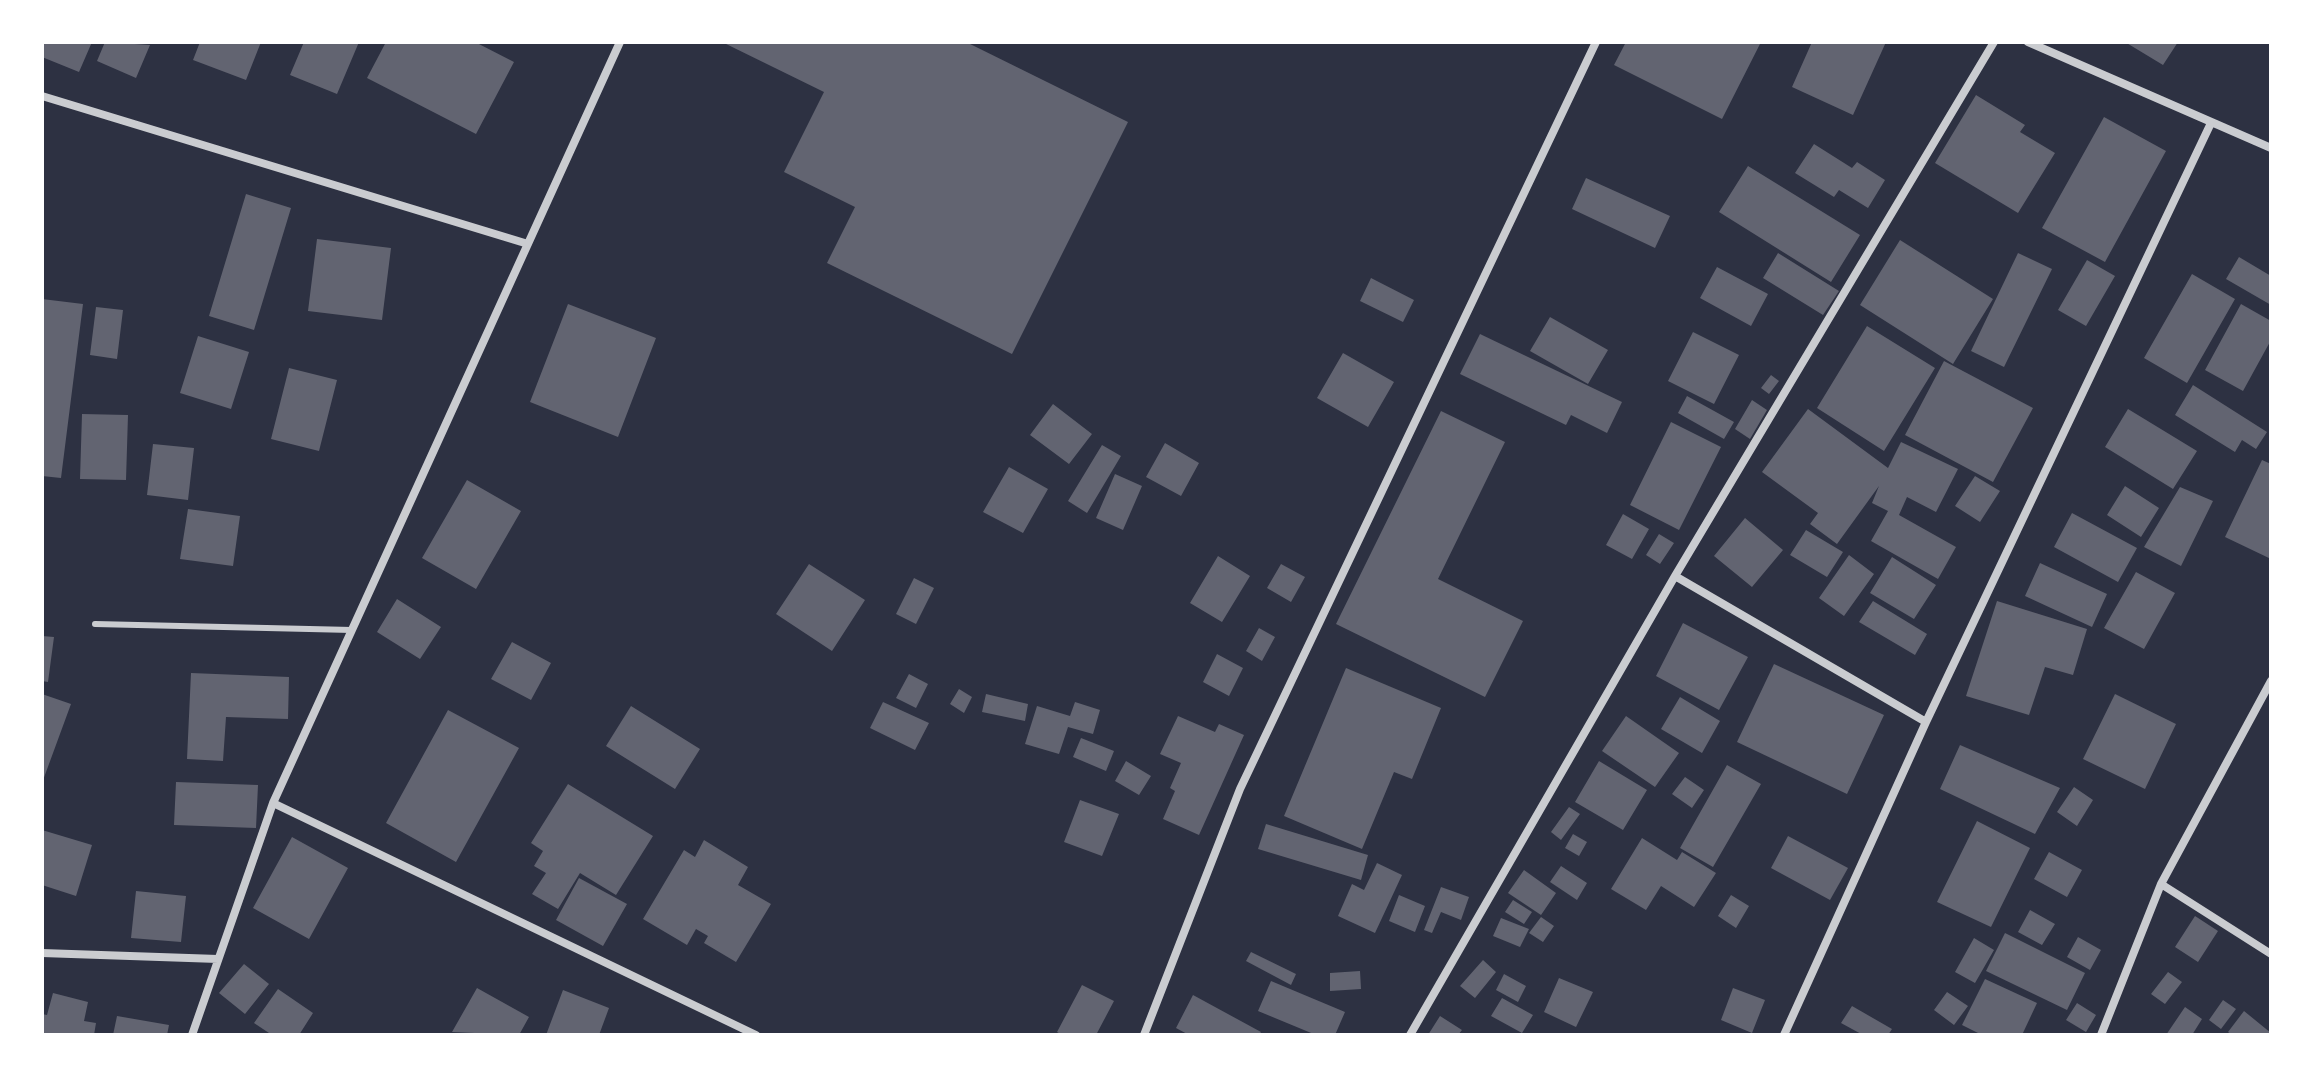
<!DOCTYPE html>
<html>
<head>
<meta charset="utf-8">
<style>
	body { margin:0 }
	#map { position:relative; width:2313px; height:1077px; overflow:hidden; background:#2d3142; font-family:"Times New Roman",serif }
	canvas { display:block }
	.frame { position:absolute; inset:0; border:44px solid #fff; pointer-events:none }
</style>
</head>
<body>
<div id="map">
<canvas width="2313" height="1077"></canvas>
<div class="frame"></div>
</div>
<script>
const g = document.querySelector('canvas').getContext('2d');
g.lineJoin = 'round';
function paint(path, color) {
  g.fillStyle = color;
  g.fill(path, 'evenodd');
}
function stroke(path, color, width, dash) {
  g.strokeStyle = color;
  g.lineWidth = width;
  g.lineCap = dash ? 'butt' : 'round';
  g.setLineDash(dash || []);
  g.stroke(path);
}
const building = new Path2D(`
	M42,42H92L79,72L42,57Z
	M105,42L150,45L136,78L97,61Z
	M200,42H261L246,80L193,60Z
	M304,42H359L337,94L290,75Z
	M386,42H475L514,62L476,134L367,78Z
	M722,42H966L1128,122L1012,354L827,263L855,207L784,172L824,92Z
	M1626,42H1761L1722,119L1614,65Z
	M1812,42H1886L1853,115L1792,87Z
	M2125,42H2178L2163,65Z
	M1976,95L2025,125L2020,132L2055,153L2018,213L1935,163Z
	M2104,117L2166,151L2105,262L2042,228Z
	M1814,144L1852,168L1857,162L1885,180L1868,208L1839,190L1834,197L1795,173Z
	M1748,166L1860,235L1831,282L1719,212Z
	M1586,178L1670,216L1655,248L1572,209Z
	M246,194L291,208L254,330L209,316Z
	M317,239L391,248L382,320L308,311Z
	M1900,240L1993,299L1953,364L1860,305Z
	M1778,253L1839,291L1823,315L1763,278Z
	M2018,253L2052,269L2004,367L1971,351Z
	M2239,257L2271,276V305L2226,279Z
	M2087,260L2115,276L2086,326L2058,310Z
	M1717,267L1768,294L1751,326L1700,298Z
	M2192,274L2235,299L2187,383L2144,358Z
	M1371,278L1414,300L1403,322L1360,301Z
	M42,299L83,304L61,478L42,476Z
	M568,304L656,338L618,437L530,402Z
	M2241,304L2271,321V340L2243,391L2205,370Z
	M96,307L123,310L117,359L90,355Z
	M1550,317L1608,350L1588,384L1530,351Z
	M1867,326L1935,368L1884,451L1817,408Z
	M1693,332L1739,355L1714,404L1668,381Z
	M1480,334L1622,402L1607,433L1571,415L1566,425L1460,374Z
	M198,336L249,352L231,409L180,393Z
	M1343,353L1394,382L1368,427L1317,398Z
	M1944,361L2033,408L1993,482L1905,435Z
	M289,368L337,380L319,451L271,439Z
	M1771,375L1779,381L1769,394L1761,388Z
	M2193,385L2267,432L2256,449L2242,440L2235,452L2175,415Z
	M1687,396L1734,422L1724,439L1678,413Z
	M1752,400L1767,410L1750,439L1735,429Z
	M1053,404L1092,434L1069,464L1030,435Z
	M1808,409L1888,468L1901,442L1958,469L1936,512L1907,497L1899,515L1956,547L1938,579L1871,541L1888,511L1872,503L1879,486L1837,544L1810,524L1818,513L1762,472Z
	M2128,409L2197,451L2173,489L2105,447Z
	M1441,411L1505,442L1438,579L1523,621L1485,697L1336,624Z
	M82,414L128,415L126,480L80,479Z
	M1671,422L1721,447L1679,530L1630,505Z
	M1165,443L1199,463L1181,496L1146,477Z
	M153,444L194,448L188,500L147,495Z
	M1102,445L1121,456L1087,513L1068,501Z
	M2262,460L2271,464V559L2225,537Z
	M1009,467L1048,489L1023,533L983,512Z
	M1115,474L1142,486L1123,530L1096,518Z
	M1975,476L2000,491L1980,522L1955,506Z
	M467,480L521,511L476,589L422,558Z
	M2125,486L2159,508L2141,537L2107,515Z
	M2180,487L2213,501L2181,566L2144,547Z
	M188,509L240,516L233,566L180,559Z
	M2072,513L2137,548L2118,582L2054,547Z
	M1623,514L1649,529L1632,559L1606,545Z
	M1745,518L1783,550L1752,587L1714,556Z
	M1806,530L1843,552L1827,577L1790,555Z
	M1659,534L1674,543L1660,564L1646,555Z
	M1849,555L1874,574L1844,616L1819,598Z
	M1218,556L1250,576L1222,622L1190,603Z
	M1892,557L1936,585L1914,619L1870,593Z
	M2040,563L2107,594L2092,627L2025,596Z
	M809,564L865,600L832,651L776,614Z
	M1281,564L1305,577L1291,602L1267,588Z
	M2136,572L2175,593L2144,649L2104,628Z
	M914,578L934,588L916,624L896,614Z
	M397,599L441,627L420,659L377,632Z
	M1873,601L1927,634L1915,655L1859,622Z
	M1997,601L2087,629L2073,675L2045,667L2029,715L1966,696Z
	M1683,623L1748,657L1719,710L1656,676Z
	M1259,628L1275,637L1262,661L1246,651Z
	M42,636L54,637L48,682L42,681Z
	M512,642L551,663L531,700L491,679Z
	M1217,654L1243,668L1229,696L1203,682Z
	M1774,664L1884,715L1847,794L1737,742Z
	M1346,668L1441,708L1412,779L1394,772L1362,849L1284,816Z
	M191,673L289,677L288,719L226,717L223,761L187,759Z
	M909,674L928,684L916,708L896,698Z
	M959,689L972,697L964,713L950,704Z
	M42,694L71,704L42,783Z
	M986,694L1028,704L1025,721L982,712Z
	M2115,694L2176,724L2145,789L2083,759Z
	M1680,697L1720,721L1702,753L1661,729Z
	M883,702L929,723L915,750L870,728Z
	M1075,702L1100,710L1093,734L1068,727L1059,754L1025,744L1037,706L1070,716Z
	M631,706L700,749L675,789L606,746Z
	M448,710L519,748L456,862L386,823Z
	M1178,716L1215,732L1219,724L1244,735L1199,835L1163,819L1175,791L1170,788L1181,763L1160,754Z
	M1626,716L1679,753L1655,787L1602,751Z
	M1081,738L1114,751L1106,771L1073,757Z
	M1960,745L2060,788L2035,834L1940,789Z
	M1126,761L1151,776L1139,795L1115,781Z
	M1599,761L1647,790L1623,830L1575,802Z
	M1727,765L1761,784L1713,867L1680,848Z
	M1685,777L1704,790L1692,808L1672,794Z
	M176,782L258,785L256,828L174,825Z
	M568,784L653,836L616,895L580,873L558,909L532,894L546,873L534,866L543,851L531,843Z
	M2074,787L2093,800L2077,826L2057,812Z
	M1080,800L1119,814L1102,856L1064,842Z
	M1569,807L1580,814L1561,840L1551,832Z
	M1977,821L2030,848L1991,927L1937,902Z
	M1266,824L1368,855L1361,880L1258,849Z
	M42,830L92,845L76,896L42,885Z
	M1573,834L1587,842L1579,856L1565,848Z
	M1788,836L1848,868L1830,900L1771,868Z
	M292,837L348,868L309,939L253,908Z
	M1642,838L1677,860L1682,852L1716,873L1694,907L1661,886L1646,910L1611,889Z
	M704,840L748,867L738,885L771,904L736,962L704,943L708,936L696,929L687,945L643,919L684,850L695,857Z
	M2049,852L2082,870L2067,897L2034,879Z
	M1377,863L1402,875L1375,933L1338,916L1352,884L1364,890Z
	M1561,866L1587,883L1577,900L1550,882Z
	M1524,870L1556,893L1541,915L1508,893Z
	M579,878L627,904L603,946L556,920Z
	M1441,887L1469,897L1461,920L1441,912L1432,933L1424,930Z
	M136,891L186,896L181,942L131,938Z
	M1399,895L1425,906L1415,932L1389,921Z
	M1731,895L1749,906L1736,928L1718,916Z
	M1513,900L1532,912L1524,924L1505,912Z
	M2030,910L2055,924L2042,945L2018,932Z
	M2195,916L2218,931L2198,962L2175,947Z
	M1541,917L1554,926L1543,942L1529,933Z
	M1501,918L1529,929L1520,947L1493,936Z
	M2005,933L2085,973L2067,1010L1986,971Z
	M2078,937L2101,950L2090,970L2067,957Z
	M1974,938L1994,950L1975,983L1955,972Z
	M1251,952L1296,974L1291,985L1246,961Z
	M1483,960L1496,972L1475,998L1460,986Z
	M244,964L269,984L245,1014L219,993Z
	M1360,971L1361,989L1330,991V973Z
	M2168,972L2182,982L2165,1004L2151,994Z
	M1504,974L1526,986L1518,1002L1496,990Z
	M1559,978L1593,992L1576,1027L1544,1012Z
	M1985,979L2037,1003L2022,1035H1982L1962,1025Z
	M1271,981L1345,1012L1335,1035H1316L1258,1011Z
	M1082,985L1114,1001L1096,1035H1062L1057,1032Z
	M477,988L529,1017L519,1035L452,1032Z
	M1733,988L1765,1000L1752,1033L1721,1020Z
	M278,989L313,1013L299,1035H272L254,1023Z
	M563,990L609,1008L599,1035H546Z
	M1947,992L1968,1006L1954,1025L1934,1010Z
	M53,993L88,1002L84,1021L96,1023L94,1035H42V1014L47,1015Z
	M1193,995L1261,1032L1259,1035H1189L1176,1028Z
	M1502,998L1533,1015L1522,1033L1491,1016Z
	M2223,1000L2236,1009L2221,1029L2209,1020Z
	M2077,1003L2096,1015L2086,1032L2066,1020Z
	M1852,1006L1892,1029L1888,1035H1863L1841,1023Z
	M2185,1007L2202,1019L2192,1035H2166Z
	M2244,1011L2271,1033V1035H2232L2228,1032Z
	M117,1016L169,1025L167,1035H113Z
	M1440,1016L1462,1030L1458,1035H1428Z`);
const service = new Path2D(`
	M95,624L352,630`);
const minor = new Path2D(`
	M2028,42L2271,148
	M42,96L528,244
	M1675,576L1926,722
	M273,803L756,1035
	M2161,884L2271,954
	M42,953L218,959
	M192,1035L273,803L620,42
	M1144,1035L1240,789L1596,42
	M1410,1035L1675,576L1994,42
	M1784,1035L1926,722L2211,123
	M2101,1035L2161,884L2271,681`);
paint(building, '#626471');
stroke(service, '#caccd0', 6);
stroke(minor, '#caccd0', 8);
</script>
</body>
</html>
